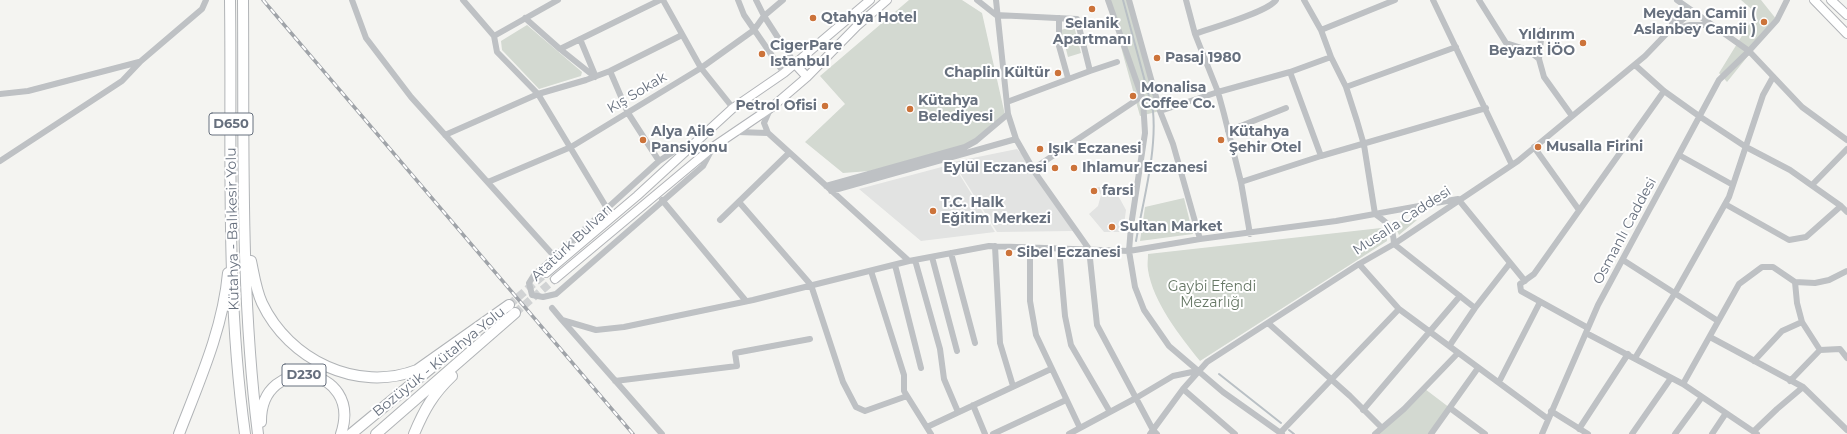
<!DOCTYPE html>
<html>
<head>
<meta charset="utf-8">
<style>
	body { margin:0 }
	canvas { display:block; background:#f4f4f1 }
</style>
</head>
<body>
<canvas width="1847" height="434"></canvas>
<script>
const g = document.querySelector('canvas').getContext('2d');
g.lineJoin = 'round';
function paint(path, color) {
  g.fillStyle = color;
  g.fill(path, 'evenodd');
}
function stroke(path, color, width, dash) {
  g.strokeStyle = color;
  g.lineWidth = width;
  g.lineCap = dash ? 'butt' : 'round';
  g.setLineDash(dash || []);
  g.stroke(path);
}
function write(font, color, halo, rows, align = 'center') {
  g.font = font + ' Montserrat,sans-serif';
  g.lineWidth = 4;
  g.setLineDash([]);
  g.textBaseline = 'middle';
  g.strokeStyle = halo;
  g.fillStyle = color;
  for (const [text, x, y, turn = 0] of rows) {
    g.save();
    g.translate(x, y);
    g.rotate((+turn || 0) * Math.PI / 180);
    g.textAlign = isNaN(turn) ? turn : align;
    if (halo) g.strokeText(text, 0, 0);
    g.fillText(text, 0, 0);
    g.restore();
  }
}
const built = new Path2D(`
	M1017,149L1038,171L1059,210L1073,231L997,232L953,162Z
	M953,164L995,232L921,241L859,189Z
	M1097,187L1113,188L1120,199L1126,210L1123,232H1104L1089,214L1098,206L1101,195Z`);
const green = new Path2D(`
	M909,0H962L982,13L1005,115L965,147L870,171L843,173L805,142L845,104L820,76Z
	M1108,0H1129L1160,111L1140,116Z
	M1741,0H1761L1777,20L1727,82L1719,73L1756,13Z
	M527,25L582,72L581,76L539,89L502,50L501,41Z
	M1074,26L1081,53L1068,57L1061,30Z
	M1184,198L1193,234L1140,241L1145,207Z
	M1417,220L1399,235L1393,222Z
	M1381,228L1386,230L1387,241L1200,361C1180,336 1153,302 1148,270C1147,265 1148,259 1148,254Z
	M1425,389L1450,408L1430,434H1375Z`);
const stream = new Path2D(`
	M1123,0L1153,111C1157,152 1143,201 1136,241
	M1219,374L1281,423
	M1289,430L1294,434`);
const majorTunnel = new Path2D(`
	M509,305L546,273
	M515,313L555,279`);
const minor = new Path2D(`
	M352,0L366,38L411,97L554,256
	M463,0L494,36L497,52L538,94L608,210
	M663,0L701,68L733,108
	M738,0L744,15L784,73
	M756,0L764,16L795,64
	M977,0L996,15L1077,19L1090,71L1007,102
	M996,0L1008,114L1016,139L1036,174L1089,249L1097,325L1153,430L1157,434
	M1108,0L1143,100L1145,133L1131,226L1129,251L1135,287L1144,310L1169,346L1223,392L1282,434
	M1129,0L1160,111L1173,144L1200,239
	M1186,0L1195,34L1218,92L1224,114L1241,182L1250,234
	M1304,0L1321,30L1331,57L1346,87L1357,121L1364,145L1375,214C1389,224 1393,226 1394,244L1475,308
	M1433,0L1512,165
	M1479,0L1506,43L1528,50L1539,59
	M1677,0L1749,51L1802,107L1847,140
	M525,18L560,49
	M1059,18V46L1068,78
	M1671,29C1672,19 1677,11 1688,9
	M1673,29L1690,25H1709
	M1321,30L1395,0
	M1542,30L1539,59L1544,77L1572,116
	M1195,34C1211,28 1268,12 1276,0
	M494,36L558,0
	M580,39L595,75
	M1635,65L1664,91L1699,116L1746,147L1790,170L1841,206L1847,212
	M610,71L628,113L659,161
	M1090,71L1117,62
	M1290,72L1321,156
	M595,77L560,49L660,0
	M1346,87L1456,47
	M0,94L28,91L139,62
	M771,107L764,123L768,133L909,261
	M1160,111L1218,92L1290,72L1331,57
	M1228,131L1286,108
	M737,132L768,133
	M445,135L538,94L586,80L610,71L682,35
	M693,142L676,150L659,161L534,275L529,283L532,295L543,297L556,294L703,166L711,151
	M1534,147L1579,210
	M1679,155L1733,185
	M0,161L122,81L141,61L202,9L206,0
	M1033,169L1141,97
	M488,182L571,147L701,68L754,30L764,16L783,0
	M1241,182L1321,156L1486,108
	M1812,185L1847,149
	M826,186L965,147L976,141L1008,114
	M831,191L1016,139
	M662,200L746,301
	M739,202L811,285L843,382L856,407L865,411L907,396
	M1725,204L1789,240L1806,237L1841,206
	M720,220L789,153
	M995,246L1000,343L1013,386
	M1030,247V301L1036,335L1080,428
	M1059,248L1065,316L1071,345L1110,412
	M951,253L975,343
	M932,257L957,351
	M915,260L940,349L944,379L958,412
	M1623,260L1718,321
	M1359,264L1399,309L1548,419
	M895,265L921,368
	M871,271L904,375V391L931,434
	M1795,282L1797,303L1802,322L1820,350
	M552,308L562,320L596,330L624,327L753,300L909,261L989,246L1129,251L1200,239L1336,221L1458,199L1525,281
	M562,320L662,434
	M1268,323L1350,396L1382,428
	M1588,328L1521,291L1520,284L1534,274L1664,91
	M1586,333L1683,384L1757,434
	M1710,337L1803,387L1847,430
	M1450,345L1475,308L1510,263
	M1635,358L1675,293L1729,197L1763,95L1773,77
	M1754,361L1782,331L1802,322
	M615,381L737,366L735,353L810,339
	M1790,381L1820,350L1840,349L1847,358
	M1499,382L1540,302
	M1683,384L1739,284L1762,267H1773L1795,282L1815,283L1829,280L1847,271
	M1183,389L1235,434
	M973,405L985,434
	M1450,408L1485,434
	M1363,410L1460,296
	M1551,411L1588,434
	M927,427L1051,369
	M1579,429L1628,354
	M1754,431L1777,409L1803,387
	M1280,433L1399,309
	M993,434L1066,400
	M1069,434L1136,398L1173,376L1197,371
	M1150,434L1183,389L1207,362L1359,264L1394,244L1518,161L1645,56L1671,29L1692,12
	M1375,434L1404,409L1458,353
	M1431,434L1478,368
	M1542,434L1598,305L1719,80L1749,51L1777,20L1787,0
	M1632,434L1671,378
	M1675,434L1702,397
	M1712,434L1726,413`);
const major = new Path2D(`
	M1814,0L1847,34
	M1831,0L1847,15
	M795,64L807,77
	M546,273L637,196L733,108L784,73L870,0
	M555,279L713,147L772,107L807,77L857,26L887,0`);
const highway = new Path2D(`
	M230,0C232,145 225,290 245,434
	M243,0C244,144 240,291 258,434
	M251,261C254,275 256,290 262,303C289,360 357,393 417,370L509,305
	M261,422C260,352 364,365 341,434
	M179,434C199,382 223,329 228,273
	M351,434L442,359
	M376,434L515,313
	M414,434C424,410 433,394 452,376`);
const rail = new Path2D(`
	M263,0L633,434`);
const markers = [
	[1092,9,4,"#cc733a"],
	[813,18,4,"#cc733a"],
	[1764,22,4,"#cc733a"],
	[1583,43,4,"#cc733a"],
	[762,54,4,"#cc733a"],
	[1157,58,4,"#cc733a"],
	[1058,73,4,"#cc733a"],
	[1133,96,4,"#cc733a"],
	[825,106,4,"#cc733a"],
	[910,109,4,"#cc733a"],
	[643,140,4,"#cc733a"],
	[1221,140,4,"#cc733a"],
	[1538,147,4,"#cc733a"],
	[1040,149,4,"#cc733a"],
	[1055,168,4,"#cc733a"],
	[1074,168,4,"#cc733a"],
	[1094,191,4,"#cc733a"],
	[933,211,4,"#cc733a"],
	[1112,227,4,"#cc733a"],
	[1009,253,4,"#cc733a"]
];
const shields = [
	[231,124,44],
	[304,375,44]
];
const shieldNames = [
	["D650",231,124],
	["D230",304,375]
];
const poiNames = [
	["Meydan Camii (",1756,14,"right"],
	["Aslanbey Camii )",1756,30,"right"],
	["Qtahya Hotel",821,18],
	["Selanik",1092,24,"center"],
	["Apartmanı",1092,40,"center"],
	["Yıldırım",1575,35,"right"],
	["Beyazıt İÖO",1575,51,"right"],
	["CigerPare",770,46],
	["Istanbul",770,62],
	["Pasaj 1980",1165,58],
	["Chaplin Kültür",1050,73,"right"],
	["Monalisa",1141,88],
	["Coffee Co.",1141,104],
	["Kütahya",918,101],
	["Belediyesi",918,117],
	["Petrol Ofisi",817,106,"right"],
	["Alya Aile",651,132],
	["Pansiyonu",651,148],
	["Kütahya",1229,132],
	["Şehir Otel",1229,148],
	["Musalla Firini",1546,147],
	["Işık Eczanesi",1048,149],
	["Eylül Eczanesi",1047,168,"right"],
	["Ihlamur Eczanesi",1082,168],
	["farsi",1102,191],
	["T.C. Halk",941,203],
	["Eğitim Merkezi",941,219],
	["Sultan Market",1120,227],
	["Sibel Eczanesi",1017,253]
];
const streetNames = [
	["Kış Sokak",637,93,-31],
	["Musalla Caddesi",1402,221,-33],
	["Kütahya - Balıkesir Yolu",233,229,-91],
	["Osmanlı Caddesi",1625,231,-62],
	["Atatürk Bulvarı",572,243,-43],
	["Bozüyük - Kütahya Yolu",439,362,-39]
];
const parkNames = [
	["Gaybi Efendi",1212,287],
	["Mezarlığı",1212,303]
];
paint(built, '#e2e3e2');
paint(green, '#d3d9d1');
stroke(stream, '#b9c0c5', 2);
stroke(majorTunnel, '#d1d3d4', 8, [8, 4]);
stroke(major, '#b2b4b8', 10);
stroke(highway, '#b1b4b7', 12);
stroke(minor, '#bec1c4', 6);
stroke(major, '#fff', 8);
stroke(highway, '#fff', 10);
stroke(rail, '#a0a4a9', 3.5);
stroke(rail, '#fff', 2, [6]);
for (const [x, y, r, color] of markers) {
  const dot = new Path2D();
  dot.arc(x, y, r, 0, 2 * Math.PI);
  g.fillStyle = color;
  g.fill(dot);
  stroke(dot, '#fff', 1.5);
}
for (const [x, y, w] of shields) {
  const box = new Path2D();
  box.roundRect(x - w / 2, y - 11, w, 22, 3);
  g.fillStyle = '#fff';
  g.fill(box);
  stroke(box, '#67707e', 1);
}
write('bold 13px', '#67707e', null, shieldNames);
write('bold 14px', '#67707e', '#fff', poiNames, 'left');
write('14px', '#67707e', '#fff', streetNames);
write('14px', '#667765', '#fff', parkNames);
</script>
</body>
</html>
